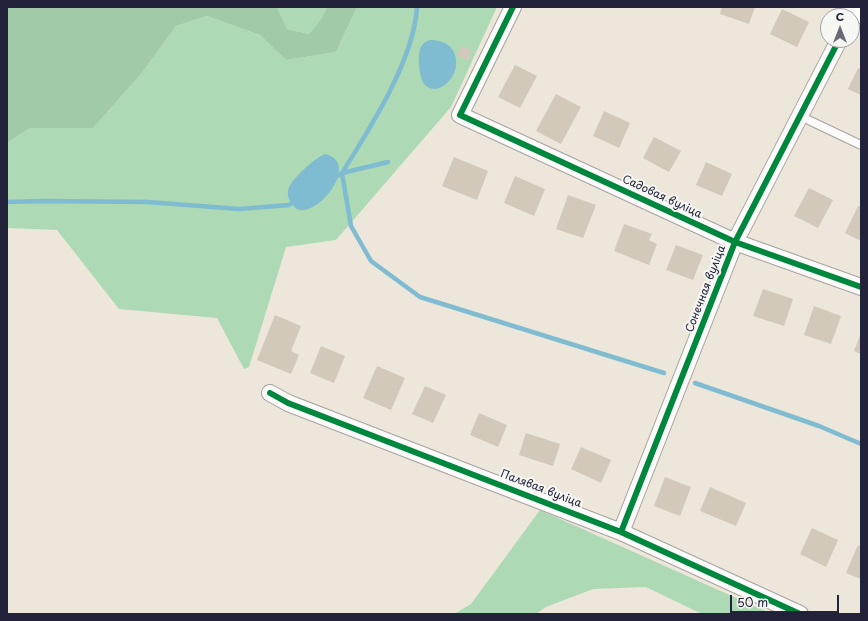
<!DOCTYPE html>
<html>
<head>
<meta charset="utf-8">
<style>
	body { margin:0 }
	#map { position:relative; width:868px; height:621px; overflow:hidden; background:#ece6db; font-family:"Playpen Sans",sans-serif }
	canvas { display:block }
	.frame { position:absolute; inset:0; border:8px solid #22223b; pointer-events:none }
	.north { position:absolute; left:820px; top:8px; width:40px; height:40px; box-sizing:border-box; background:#f6f6f2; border:1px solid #a1a1a9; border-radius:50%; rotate:0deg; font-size:11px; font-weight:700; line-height:16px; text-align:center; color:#22223b }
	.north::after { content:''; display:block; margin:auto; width:14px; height:18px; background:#696773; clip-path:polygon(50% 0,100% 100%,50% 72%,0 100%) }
	.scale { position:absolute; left:730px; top:595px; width:109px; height:18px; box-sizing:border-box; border:2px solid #22223b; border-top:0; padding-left:5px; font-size:12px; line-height:14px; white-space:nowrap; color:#22223b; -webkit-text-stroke:3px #f6f6f2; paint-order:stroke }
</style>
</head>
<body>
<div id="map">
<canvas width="868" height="621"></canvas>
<div class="frame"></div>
<div class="north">С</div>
<div class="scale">50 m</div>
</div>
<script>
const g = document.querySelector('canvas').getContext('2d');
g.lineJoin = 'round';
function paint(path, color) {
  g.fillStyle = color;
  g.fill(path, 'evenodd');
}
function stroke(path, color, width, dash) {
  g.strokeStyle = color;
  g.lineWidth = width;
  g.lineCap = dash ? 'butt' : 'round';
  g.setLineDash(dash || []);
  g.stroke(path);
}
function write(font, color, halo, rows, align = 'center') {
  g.font = font + ' "Playpen Sans",sans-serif';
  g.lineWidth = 4;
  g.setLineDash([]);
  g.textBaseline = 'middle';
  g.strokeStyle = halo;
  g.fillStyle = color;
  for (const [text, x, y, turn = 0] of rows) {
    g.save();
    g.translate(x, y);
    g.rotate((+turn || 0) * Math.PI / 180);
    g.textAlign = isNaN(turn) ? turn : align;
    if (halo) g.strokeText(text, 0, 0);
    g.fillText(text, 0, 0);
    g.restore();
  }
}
const green = new Path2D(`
	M277,7H327L321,19L309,34L287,29Z
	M357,7H497L451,107L336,240L286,247L249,367L244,369L217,318L119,309L57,230L7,228V143L30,128H93L141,74L176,26L207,16L260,35L286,60L336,52Z
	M540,510L772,614H702L646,587L593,589L546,607L536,614H454L471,604Z`);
const forest = new Path2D(`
	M7,7H277L287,29L309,34L321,19L327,7H357L336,52L286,60L260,35L207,16L176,26L141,74L93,128H30L7,143Z`);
const water = new Path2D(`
	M430,40C447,40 458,49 456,67C454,79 438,97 425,85C419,80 417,53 421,47C423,43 426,41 430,40Z
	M325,154C357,161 327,207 304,210C298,211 295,208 292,204C290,200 287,197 288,192C288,181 315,158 325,154Z`);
const stream = new Path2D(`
	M388,162L342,173C370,128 414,60 417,7
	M333,179L342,173L351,226L371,261L420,297L664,373
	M7,202L41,201L148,202L239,209L289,205L296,200
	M695,383L819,426L861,444`);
const building = new Path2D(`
	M722,7H755L749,24L720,14Z
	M782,9L809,22L797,47L770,34Z
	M461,46L472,50L468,61L457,56Z
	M515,65L537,76L520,108L498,97Z
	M858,68L861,69V95L848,89Z
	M556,94L581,107L561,144L536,131Z
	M604,111L630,123L619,148L593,136Z
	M654,137L681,151L669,172L643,158Z
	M454,157L488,171L477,200L442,186Z
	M706,162L732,174L722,196L696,185Z
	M515,176L545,189L534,216L504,203Z
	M809,188L833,200L818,228L794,216Z
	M568,195L596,205L583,238L556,229Z
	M858,206L861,207V241L845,233Z
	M624,224L652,234L649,240L657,244L649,265L614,251Z
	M676,245L703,255L693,280L666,270Z
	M763,289L793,299L784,326L753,316Z
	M814,306L841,316L831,344L804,335Z
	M275,315L301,326L291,351L299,355L291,374L257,360Z
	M861,333V354L854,351Z
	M321,346L345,356L334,383L310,373Z
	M377,366L405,378L391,410L363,398Z
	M425,386L446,395L433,423L412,414Z
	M479,413L507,425L498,447L470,435Z
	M526,433L560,444L553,466L519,455Z
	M581,447L611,460L601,483L571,469Z
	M665,477L691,487L680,516L654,506Z
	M710,487L746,503L736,526L700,511Z
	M812,528L838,540L826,567L800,554Z
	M858,545L861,547V579L846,573Z`);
const lane = new Path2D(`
	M800,116L861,145`);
const street = new Path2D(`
	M513,7L460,115L735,242L861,287
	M844,7L861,15
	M270,393L288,403L621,532L800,614
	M621,532L735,242L839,40`);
const cycleway = new Path2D(`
	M513,7L460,115L735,242L861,287
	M270,393L288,403L621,532L800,614
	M621,532L735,242L839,40`);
const streetNames = [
	["Садовая вуліца",662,197,25],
	["Сонечная вуліца",706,289,-69],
	["Палявая вуліца",541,489,21]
];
paint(green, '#addab4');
paint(forest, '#a1caa8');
paint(water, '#7fbbd1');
stroke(stream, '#7fbbd1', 4.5);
paint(building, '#d3c9bb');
stroke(lane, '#a6a29f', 10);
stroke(street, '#a6a29f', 18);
stroke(lane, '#fcfbfa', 8);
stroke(street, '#fcfbfa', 16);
stroke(cycleway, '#00873e', 6);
write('11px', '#22223b', '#f6f6f2', streetNames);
</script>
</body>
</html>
